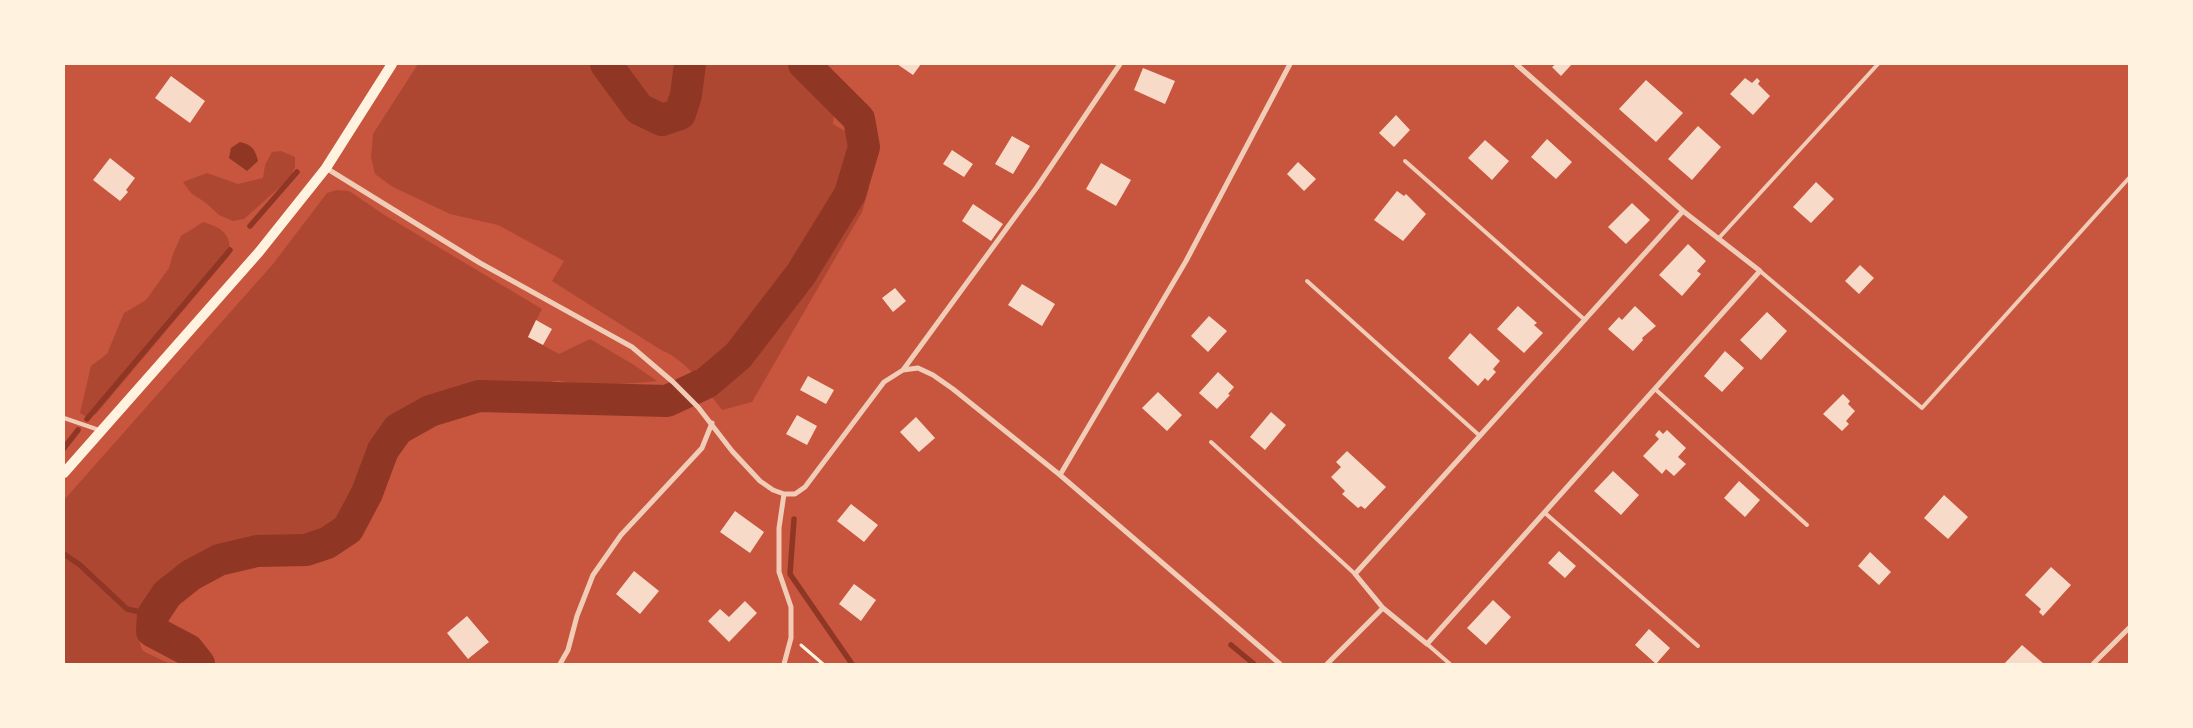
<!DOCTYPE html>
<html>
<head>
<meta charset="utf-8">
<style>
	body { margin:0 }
	#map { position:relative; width:2193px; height:728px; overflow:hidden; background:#c8553d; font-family:"DejaVu Sans",sans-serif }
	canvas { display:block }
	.frame { position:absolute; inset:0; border:65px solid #fff3e0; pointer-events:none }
</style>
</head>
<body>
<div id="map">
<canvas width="2193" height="728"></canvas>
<div class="frame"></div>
</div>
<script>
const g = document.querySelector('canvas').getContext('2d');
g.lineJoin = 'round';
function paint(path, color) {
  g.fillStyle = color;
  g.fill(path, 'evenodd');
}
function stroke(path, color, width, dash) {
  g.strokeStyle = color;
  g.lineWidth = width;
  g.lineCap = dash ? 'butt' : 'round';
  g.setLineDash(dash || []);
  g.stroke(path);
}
const green = new Path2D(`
	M418,64H795L812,77L835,103L833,124L858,139L869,188L862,212L752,402L722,410C705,388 688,361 661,350L552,281L564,261L498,225L450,214L393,187L375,174L371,157L373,134Z
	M281,151L295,157V167L290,178L244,219L233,221L219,215L206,203L191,193L183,182L207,173L238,184L263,178L265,165L272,152Z
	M337,190L349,191L383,214L542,309L528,337L559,354L590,339L634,365L657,381C643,383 630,383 616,384C609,385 601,389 594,388C582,388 572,383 561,381C550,379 543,388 533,389C516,391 500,385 484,387C461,389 437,398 415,407C379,421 370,457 357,490C355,497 353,505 349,511C342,524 326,533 313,538C292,547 272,542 250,545C225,549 174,573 157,592C151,598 150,610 147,617C141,632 135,634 143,651L170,664H64V500L273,264L327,193Z
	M203,222C223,228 231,234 230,255L96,414L85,416L80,413L91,366L107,354L124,313L146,300L169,268L173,254L181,236Z`);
const water = new Path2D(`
	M240,142C252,145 255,149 258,161L247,171L229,158L231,148Z`);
const stream = new Path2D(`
	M250,226L297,172
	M87,419L230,250
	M64,448L78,430
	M794,519L790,574L852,664
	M64,554L80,565L127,609L153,615
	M1231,645L1254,664`);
const river = new Path2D(`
	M606,64L639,109L662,120L680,114L686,95L690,64
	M199,664L188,650L152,631L153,615L167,594L191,575L219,560L257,551L306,550L327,543L348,529L367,493L383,450L398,429L430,411L479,396L667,401L706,383L738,356L801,274L850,194L864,147L859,119L804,64`);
const building = new Path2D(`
	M897,64H921L913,75Z
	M1556,64H1572L1561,76L1552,67Z
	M1143,68L1175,81L1165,104L1134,90Z
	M171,76L205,101L190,123L155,98Z
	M1745,78L1752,83L1757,78L1760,81L1758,84L1770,96L1753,115L1730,94Z
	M1646,80L1683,113L1656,142L1619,109Z
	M1396,115L1410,130L1394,147L1379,133Z
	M1698,126L1721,147L1692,180L1668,159Z
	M1012,136L1030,146L1013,174L995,164Z
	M1547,139L1572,162L1556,179L1531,157Z
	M1485,140L1509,161L1492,180L1468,158Z
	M952,150L973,164L964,177L943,164Z
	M110,158L135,178L126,190L128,192L120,201L93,180Z
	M1298,162L1316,179L1304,191L1287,174Z
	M1101,163L1131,180L1116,206L1086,189Z
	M1816,182L1834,199L1811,223L1793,207Z
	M1397,191L1404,196L1406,194L1426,214L1403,241L1374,220Z
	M1632,203L1650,220L1626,244L1608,227Z
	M973,204L1003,224L991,241L962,221Z
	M1688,244L1706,261L1697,271L1701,274L1682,296L1659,275Z
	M1860,265L1874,278L1859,294L1845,281Z
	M1022,284L1055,304L1042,326L1008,305Z
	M895,288L906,301L893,312L882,298Z
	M1518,306L1537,323L1534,325L1543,333L1524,353L1497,329Z
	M1635,306L1656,326L1642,338L1643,340L1633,351L1608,329L1619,317L1622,320Z
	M1767,312L1787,331L1761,360L1740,340Z
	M1209,316L1227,331L1208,352L1191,336Z
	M536,320L552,329L543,345L528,337Z
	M1470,333L1500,361L1493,369L1496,372L1488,381L1485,378L1478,386L1448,358Z
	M1725,351L1744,368L1722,392L1704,376Z
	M1218,372L1234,387L1228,394L1230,395L1217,409L1199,393Z
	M808,376L834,390L826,404L800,390Z
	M1158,392L1182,415L1167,431L1142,408Z
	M1843,394L1850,401L1848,404L1855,411L1846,421L1849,424L1842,431L1823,414Z
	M1271,412L1286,425L1265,450L1250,437Z
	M797,415L817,426L807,445L786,434Z
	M916,417L935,438L919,452L900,432Z
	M1659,430L1663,434L1667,430L1686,448L1678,457L1686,464L1674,476L1666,469L1662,474L1643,456L1659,439L1655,435Z
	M1347,451L1386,487L1365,509L1361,506L1358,508L1342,494L1345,491L1331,477L1341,467L1336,462Z
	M1613,471L1639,495L1621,515L1594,491Z
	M1739,481L1760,500L1745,517L1724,498Z
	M1944,495L1968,517L1948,539L1924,518Z
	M851,504L878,525L864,542L837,521Z
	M735,511L764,532L750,553L720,532Z
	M1559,551L1576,566L1565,578L1548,563Z
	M1870,552L1891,572L1879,585L1858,566Z
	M2051,567L2071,585L2043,616L2039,612L2041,609L2025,595Z
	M634,571L659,591L640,614L616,594Z
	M854,584L876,600L861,621L839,604Z
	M1493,600L1511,617L1486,645L1467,628Z
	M745,601L757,613L729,642L708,621L720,609L729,617Z
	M467,616L489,642L468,659L447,633Z
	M1649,629L1670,648L1656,664L1635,645Z
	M2022,645L2044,664H2004Z`);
const path = new Path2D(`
	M801,645L823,664`);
const service = new Path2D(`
	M1405,161L1585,320
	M1718,239L1878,64
	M1760,271L1922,408L2129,178
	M1307,281L1480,436
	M1655,389L1807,525
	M64,418L99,430
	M1211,442L1355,574
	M1545,513L1698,646
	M1427,644L1450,664`);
const minor = new Path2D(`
	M326,168L480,263L632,347L673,382L698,407L732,451L760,481L773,490L784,494H795L805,487L884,382L903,370L918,368L933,375L953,389L1060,475L1280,664
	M903,370L1037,187L1120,64
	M1060,475L1186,261L1290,64
	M1383,608L1427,644L1760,271L1683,211
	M560,664L568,650L577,616L593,575L621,535L702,448L712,423
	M784,664L791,638V607L779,572V528L784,494
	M1327,664L1383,608L1355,574L1683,211L1516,64
	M2093,664L2129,628`);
const secondary = new Path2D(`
	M64,473L259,252L326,168L392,64`);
paint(green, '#ae4732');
paint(water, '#8f3625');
stroke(stream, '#8f3625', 5.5);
stroke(river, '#8f3625', 32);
paint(building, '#f7dbc8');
stroke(path, '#fff3e0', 3);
stroke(service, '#f1ccb7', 4);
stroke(minor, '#f1ccb7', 5);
stroke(secondary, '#fff3e0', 10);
</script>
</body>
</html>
